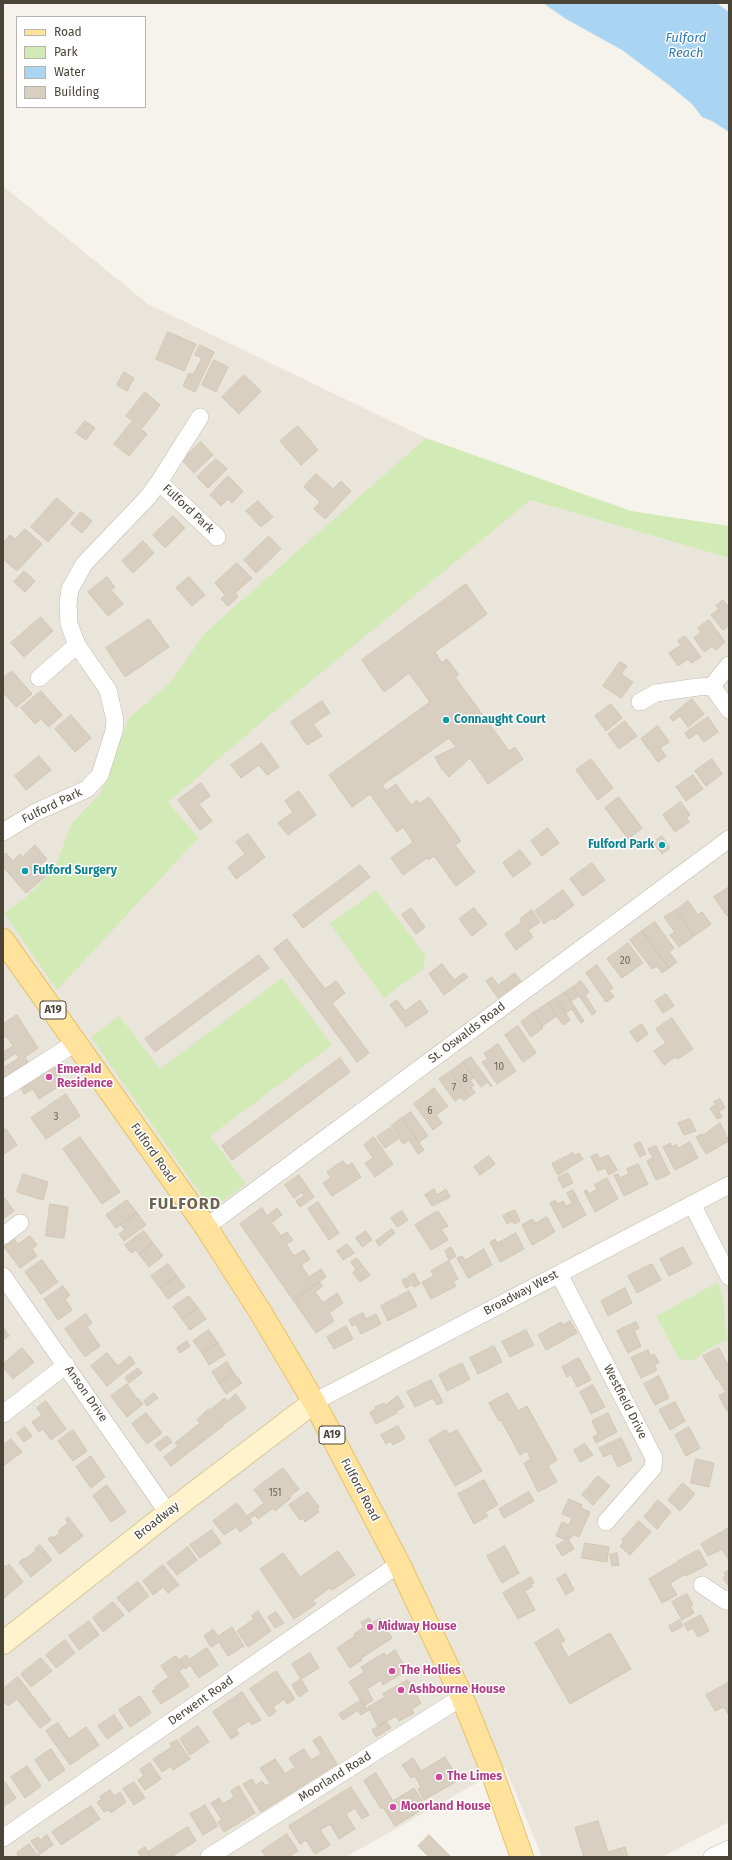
<!DOCTYPE html>
<html>
<head>
<meta charset="utf-8">
<style>
	body { margin:0 }
	#map { position:relative; width:732px; height:1860px; overflow:hidden; background:#f6f3ec; font-family:"Fira Sans",sans-serif }
	canvas { display:block }
	.frame { position:absolute; inset:0; border:4px solid #4b4439; pointer-events:none }
	.legend { position:absolute; left:16px; top:16px; width:130px; height:92px; box-sizing:border-box; background:#fff; border:1px solid #b7b4b0; margin:0; padding:5px 7px; list-style:none; font-size:12px; color:#4b4439 }
	.legend li { display:flex; align-items:center; gap:8px; height:20px }
	.legend b { width:20px; border:1px solid #b7b4b0 }
</style>
</head>
<body>
<div id="map">
<canvas width="732" height="1860"></canvas>
<div class="frame"></div>
<ul class="legend">
<li><b style="height:5px;background:#ffe39c"></b>Road</li>
<li><b style="height:11px;background:#d2eab5"></b>Park</li>
<li><b style="height:11px;background:#a9d4f2"></b>Water</li>
<li><b style="height:11px;background:#d8cfc1"></b>Building</li>
</ul>
</div>
<script>
const g = document.querySelector('canvas').getContext('2d');
g.lineJoin = 'round';
function paint(path, color) {
  g.fillStyle = color;
  g.fill(path, 'evenodd');
}
function stroke(path, color, width, dash) {
  g.strokeStyle = color;
  g.lineWidth = width;
  g.lineCap = dash ? 'butt' : 'round';
  g.setLineDash(dash || []);
  g.stroke(path);
}
function write(font, color, halo, rows, align = 'center') {
  g.font = font + ' "Fira Sans",sans-serif';
  g.lineWidth = 3;
  g.setLineDash([]);
  g.textBaseline = 'middle';
  g.strokeStyle = halo;
  g.fillStyle = color;
  for (const [text, x, y, turn = 0] of rows) {
    g.save();
    g.translate(x, y);
    g.rotate((+turn || 0) * Math.PI / 180);
    g.textAlign = isNaN(turn) ? turn : align;
    if (halo) g.strokeText(text, 0, 0);
    g.fillText(text, 0, 0);
    g.restore();
  }
}
const residential = new Path2D(`
	M3,186L148,304L426,438L530,500L729,558V1822L662,1857H542L505,1767L346,1857H3Z`);
const green = new Path2D(`
	M426,438L631,511L729,526V558L530,500L277,709L168,802L198,838L57,990L4,913L26,897L54,870L72,823L100,794L129,718L170,683L205,633Z
	M376,890L425,955L424,968L384,998L330,924Z
	M282,978L332,1045L210,1136L246,1184L211,1209L91,1037L119,1016L160,1069Z
	M717,1283C728,1301 721,1320 728,1339L708,1349L692,1361L679,1359L656,1316Z`);
const water = new Path2D(`
	M543,3H716L729,12V132L712,121L702,117L692,104L669,85L622,50L566,19Z`);
const building = new Path2D(`
	M168,332L196,344L184,371L156,359Z
	M200,345L214,352L195,392L183,386L189,373L193,375L202,358L195,355Z
	M214,360L228,367L216,392L202,385Z
	M124,372L134,378L127,391L117,385Z
	M244,375L261,391L239,414L222,397Z
	M145,392L160,405L142,428L126,416Z
	M85,421L95,428L86,440L76,433Z
	M132,422L147,434L129,456L114,444Z
	M298,426L318,450L301,465L280,441Z
	M201,442L213,455L194,473L182,460Z
	M216,459L227,469L208,488L197,477Z
	M316,474L333,489L341,481L351,491L325,519L314,509L320,502L304,487Z
	M228,476L243,491L232,503L228,499L221,506L210,495Z
	M57,498L74,513L48,542L31,527Z
	M258,501L273,517L261,527L246,511Z
	M81,512L92,521L82,533L71,524Z
	M173,516L185,528L165,548L153,535Z
	M25,529L42,544L17,571L3,559V554L6,550L3,548V543L10,535L15,539Z
	M269,536L281,549L256,573L244,560Z
	M143,541L154,553L133,573L122,561Z
	M237,563L252,578L235,593L238,597L228,606L221,599L225,595L215,583Z
	M24,571L35,581L25,592L14,582Z
	M107,577L115,587L111,590L123,604L108,616L88,592Z
	M189,577L205,595L192,606L176,588Z
	M466,584L487,614L435,652L442,663L447,659L459,675L455,677L509,751L515,747L523,759L488,784L470,758L449,777L441,768L435,757L456,747L449,738L382,785L386,791L396,784L411,805L417,800L419,804L429,797L461,841L455,845L475,872L456,886L434,856L428,860L427,858L403,875L391,858L413,842L403,827L397,832L370,794L352,807L329,775L430,702L409,673L384,692L362,660Z
	M723,600L729,607V625L723,630L711,615L719,609L716,606Z
	M41,617L53,631L24,657L11,643Z
	M149,619L169,647L125,677L106,648Z
	M709,620L725,642L716,650L713,646L704,652L694,638L701,632L698,628Z
	M685,636L701,657L691,663L688,659L678,666L669,653L681,645L678,641Z
	M620,662L627,666L621,674L633,682L621,698L603,686Z
	M12,671L32,694L16,707L3,692V678Z
	M41,691L62,715L49,727L41,719L35,724L21,708Z
	M692,699L704,714L688,727L680,716L673,721L670,717Z
	M322,701L330,713L313,724L322,736L307,745L291,722Z
	M611,704L622,718L606,731L595,716Z
	M71,715L91,738L75,752L55,729Z
	M708,717L718,732L704,742L697,733L689,739L685,733Z
	M625,721L637,736L619,749L608,734Z
	M658,726L669,742L660,748L666,756L658,762L641,739Z
	M262,743L279,767L267,775L259,765L241,778L231,765Z
	M39,756L51,770L26,790L15,776Z
	M591,759L613,788L598,800L576,770Z
	M712,759L722,774L706,786L695,771Z
	M693,775L703,789L686,801L676,787Z
	M201,783L210,796L199,804L212,821L200,830L178,800Z
	M299,791L316,815L288,835L278,823L293,812L285,801Z
	M619,797L642,828L628,839L605,808Z
	M681,802L690,815L686,817L689,822L675,832L663,815Z
	M548,828L559,843L542,856L531,841Z
	M248,834L265,857L236,879L228,867L245,854L236,842Z
	M662,836L670,848L662,854L653,843Z
	M35,845L47,859L39,866L47,875L26,893L3,867V856L6,853L13,861L20,854L22,857Z
	M520,850L531,864L513,877L503,863Z
	M592,863L605,880L583,896L570,879Z
	M360,865L370,877L303,928L293,915Z
	M729,887V914L727,916L714,897Z
	M563,890L574,905L554,920L552,918L544,924L535,911Z
	M688,901L698,915L702,912L711,924L694,936L676,910Z
	M411,908L425,927L416,934L402,915Z
	M474,908L487,924L472,936L459,919Z
	M532,910L540,922L528,930L533,937L516,950L505,934L522,922L520,919Z
	M676,910L694,936L679,947L670,935L675,932L664,917Z
	M655,922L674,948L669,952L677,962L669,968L642,931Z
	M642,931L669,968L662,973L657,966L652,969L630,940Z
	M287,939L325,989L336,981L345,993L332,1003L369,1053L357,1062L274,949Z
	M628,943L643,963L622,978L607,959Z
	M259,955L269,968L155,1052L145,1039Z
	M442,964L454,980L464,973L468,977L444,995L429,974Z
	M597,965L613,988L609,990L614,997L606,1002L586,973Z
	M515,973L521,981L498,998L486,981L492,977L498,985Z
	M581,981L589,992L585,995L596,1012L592,1015L573,987Z
	M573,987L579,996L571,1001L565,992Z
	M565,992L584,1021L581,1023L572,1009L566,1013L556,998Z
	M666,994L674,1006L663,1013L655,1001Z
	M556,998L570,1020L563,1025L548,1003Z
	M397,1000L405,1011L420,1000L428,1012L406,1027L390,1005Z
	M548,1003L557,1016L542,1026L533,1013Z
	M533,1013L543,1028L531,1037L521,1022Z
	M17,1015L38,1048L25,1057L28,1062L16,1070L18,1074L3,1083V1068L19,1058L16,1053L3,1062V1052L13,1046L6,1036L3,1038V1024Z
	M672,1018L693,1049L678,1059L675,1057L664,1065L654,1051L666,1043L656,1029Z
	M642,1024L648,1034L637,1042L630,1032Z
	M518,1026L536,1053L523,1062L505,1035Z
	M498,1044L516,1071L497,1084L482,1062L488,1059L484,1054Z
	M471,1057L492,1086L491,1087L488,1082L481,1087L463,1062Z
	M340,1058L350,1072L232,1160L222,1146Z
	M463,1062L474,1078L470,1080L474,1085L471,1087L475,1093L469,1097L451,1071Z
	M52,1063L64,1083L39,1099L33,1089L24,1094L21,1088L29,1083L27,1079Z
	M451,1071L469,1097L464,1101L461,1097L455,1101L439,1079Z
	M434,1088L448,1106L436,1115L442,1123L433,1130L414,1104Z
	M66,1094L80,1116L46,1139L31,1118Z
	M720,1099L725,1108L719,1111L722,1117L717,1119L710,1108L716,1105L714,1102Z
	M411,1112L428,1136L419,1142L402,1118Z
	M402,1118L424,1150L418,1154L409,1140L403,1144L391,1126Z
	M690,1119L696,1131L684,1135L678,1123Z
	M720,1123L729,1141L706,1154L696,1137L702,1134L703,1135Z
	M390,1128L398,1139L385,1148L377,1137Z
	M6,1129L17,1145L3,1155V1131Z
	M80,1137L120,1192L102,1204L63,1149Z
	M374,1137L393,1164L375,1177L365,1163L373,1158L364,1145Z
	M640,1142L646,1154L640,1157L634,1145Z
	M690,1142L698,1158L675,1170L663,1147L670,1143L672,1147L676,1144L678,1148Z
	M656,1146L670,1174L656,1180L647,1161L653,1158L648,1149Z
	M573,1153L575,1156L579,1153L583,1159L558,1175L552,1164Z
	M597,1154L600,1159L608,1155L617,1170L609,1175L605,1168L598,1171L591,1157Z
	M489,1156L495,1164L480,1175L474,1167Z
	M343,1161L347,1166L352,1163L361,1177L332,1196L323,1183L331,1178L327,1172Z
	M638,1164L648,1184L624,1196L614,1175L618,1174L620,1178L629,1174L627,1169Z
	M568,1173L573,1183L563,1188L558,1178Z
	M23,1174L48,1182L43,1200L17,1192Z
	M299,1175L314,1197L300,1207L296,1201L304,1196L302,1192L294,1198L285,1185Z
	M607,1178L618,1199L595,1212L584,1191L587,1190L589,1194L597,1189L595,1185Z
	M434,1189L437,1195L446,1189L450,1197L432,1206L425,1195Z
	M573,1190L586,1215L563,1228L550,1203L555,1200L558,1204L563,1201L566,1206L572,1203L567,1193Z
	M3,1196L14,1211L3,1219Z
	M127,1200L137,1213L116,1228L106,1215Z
	M318,1202L339,1233L329,1240L308,1209Z
	M50,1204L68,1207L64,1238L46,1236Z
	M262,1208L267,1216L277,1208L282,1215L271,1223L281,1236L287,1232L293,1240L286,1244L294,1256L304,1250L310,1259L301,1265L309,1277L321,1269L326,1277L293,1300L240,1224Z
	M515,1210L520,1221L514,1224L508,1213Z
	M402,1211L408,1220L397,1227L391,1218Z
	M438,1211L448,1226L441,1229L448,1240L431,1250L415,1225Z
	M137,1213L146,1225L124,1241L119,1234L125,1230L121,1225Z
	M508,1213L513,1221L507,1224L503,1216Z
	M547,1217L555,1232L532,1245L522,1225L532,1219L535,1223Z
	M392,1229L395,1233L379,1246L376,1241Z
	M144,1231L153,1243L139,1254L136,1250L131,1253L125,1245Z
	M366,1231L372,1240L362,1247L356,1238Z
	M516,1233L524,1249L500,1262L490,1242L495,1239L497,1243Z
	M30,1236L37,1245L32,1249L37,1256L20,1268L4,1247L14,1239L18,1244Z
	M153,1243L163,1256L149,1267L139,1254Z
	M347,1244L354,1253L343,1260L337,1251Z
	M451,1247L456,1256L449,1260L445,1251Z
	M683,1247L692,1264L669,1276L660,1259Z
	M484,1249L492,1265L468,1278L457,1258L462,1256L465,1260Z
	M357,1258L362,1265L356,1270L351,1262Z
	M42,1260L58,1282L41,1294L25,1272Z
	M449,1261L458,1279L453,1281L456,1286L431,1299L422,1282L434,1276L431,1271Z
	M168,1264L177,1276L160,1288L151,1276Z
	M652,1264L661,1280L637,1293L628,1276Z
	M363,1266L370,1275L360,1282L353,1273Z
	M414,1273L420,1284L414,1287L408,1277Z
	M177,1276L185,1287L168,1299L160,1288Z
	M407,1278L411,1285L406,1288L402,1280Z
	M319,1282L323,1286L315,1292L323,1303L337,1293L343,1303L329,1313L334,1321L316,1333L293,1300Z
	M63,1286L70,1295L65,1299L72,1310L58,1320L44,1299Z
	M625,1288L632,1303L608,1316L601,1301Z
	M409,1291L417,1306L388,1321L381,1306Z
	M189,1296L198,1308L182,1319L173,1307Z
	M198,1308L206,1319L190,1330L182,1319Z
	M363,1313L366,1319L376,1314L381,1324L361,1334L356,1324L352,1326L349,1320Z
	M86,1314L92,1323L87,1327L100,1346L85,1357L65,1329Z
	M570,1321L577,1333L546,1350L538,1335L561,1322L563,1325Z
	M636,1322L639,1328L634,1331L641,1346L628,1353L617,1331Z
	M346,1326L353,1339L334,1349L327,1337Z
	M3,1327L9,1336L3,1340Z
	M209,1330L218,1343L202,1353L193,1341Z
	M526,1330L534,1345L510,1357L502,1342Z
	M187,1341L190,1346L180,1353L177,1348Z
	M218,1343L225,1355L209,1365L202,1353Z
	M494,1346L502,1362L478,1374L470,1358Z
	M22,1348L34,1362L13,1379L3,1367V1364Z
	M719,1348L729,1367V1389L725,1391L718,1379L717,1380L703,1356Z
	M648,1350L650,1356L654,1354L659,1362L654,1365L657,1370L641,1378L631,1358Z
	M107,1353L118,1366L130,1356L135,1363L107,1386L91,1366Z
	M579,1358L591,1380L577,1387L571,1375L567,1377L562,1367Z
	M227,1362L234,1373L219,1383L212,1372Z
	M462,1363L470,1379L447,1391L439,1375Z
	M138,1368L142,1373L129,1383L125,1378Z
	M234,1373L242,1383L226,1394L219,1383Z
	M659,1376L669,1398L655,1405L644,1384Z
	M431,1380L443,1402L437,1405L433,1398L415,1407L407,1392Z
	M127,1384L137,1399L138,1398L143,1404L127,1417L111,1396Z
	M593,1385L605,1407L591,1414L580,1392Z
	M729,1391V1410L727,1411L719,1396Z
	M154,1393L158,1398L147,1406L144,1401Z
	M508,1393L518,1411L527,1406L557,1460L548,1466L557,1482L538,1492L524,1463L531,1459L527,1451L520,1455L501,1420L499,1421L489,1403Z
	M236,1394L246,1408L223,1425L211,1409L225,1398L227,1401Z
	M398,1396L404,1407L396,1411L397,1413L376,1424L370,1412L376,1409L375,1407L384,1403L385,1405Z
	M46,1401L66,1429L51,1440L43,1429L39,1432L32,1422L42,1415L37,1408Z
	M675,1402L685,1421L670,1430L659,1410Z
	M209,1409L223,1426L171,1466L164,1457L178,1446L175,1443L200,1423L197,1420Z
	M146,1413L162,1433L147,1444L132,1424Z
	M608,1413L617,1432L596,1443L593,1437L598,1434L592,1421Z
	M398,1426L405,1438L393,1445L391,1441L386,1444L381,1435Z
	M25,1427L32,1436L24,1442L17,1433Z
	M689,1427L700,1448L686,1456L675,1435Z
	M73,1430L87,1451L73,1461L58,1441Z
	M446,1430L449,1434L457,1430L482,1471L455,1486L429,1440Z
	M167,1436L172,1442L160,1451L155,1445Z
	M621,1438L632,1460L618,1467L611,1453L604,1457L599,1448Z
	M11,1439L22,1452L3,1466V1445Z
	M585,1444L593,1455L580,1462L574,1450Z
	M91,1456L105,1477L91,1488L76,1467Z
	M696,1459L714,1463L709,1487L691,1483Z
	M283,1468L299,1489L290,1496L291,1498L275,1511L273,1508L258,1519L255,1515L250,1519L247,1516L264,1503L254,1490Z
	M598,1476L610,1486L593,1505L582,1495Z
	M484,1480L498,1505L485,1512L488,1516L474,1524L458,1494Z
	M683,1483L695,1494L680,1511L668,1500Z
	M107,1485L126,1512L111,1522L93,1496Z
	M308,1492L319,1507L317,1508L319,1512L305,1522L303,1518L300,1520L289,1505Z
	M529,1492L534,1501L504,1518L499,1509Z
	M569,1499L582,1505L581,1508L590,1512L579,1537L573,1534L570,1539L567,1537L566,1540L556,1536L562,1522L569,1525L572,1518L562,1514Z
	M658,1500L671,1512L657,1529L644,1517Z
	M237,1503L252,1523L240,1532L236,1527L224,1535L213,1521Z
	M68,1517L83,1536L60,1554L48,1539L52,1536L53,1538L60,1533L58,1531L68,1523L66,1520Z
	M639,1521L651,1532L630,1555L620,1546L624,1542L622,1540Z
	M729,1528V1560L722,1549L708,1556L701,1544Z
	M212,1530L221,1543L200,1558L190,1545Z
	M568,1539L574,1549L562,1556L556,1546Z
	M585,1543L609,1547L607,1562L582,1558Z
	M40,1545L52,1560L31,1577L19,1562L24,1558L25,1559L37,1550L35,1549Z
	M505,1546L519,1573L502,1583L487,1556Z
	M188,1547L197,1560L177,1575L167,1563Z
	M699,1550L707,1565L686,1576L678,1561Z
	M338,1551L355,1575L332,1590L330,1588L313,1600L316,1604L294,1619L260,1569L283,1553L300,1577Z
	M617,1553L619,1565L612,1566L610,1555Z
	M677,1563L684,1575L670,1583L677,1595L662,1603L649,1579Z
	M3,1564L5,1567L9,1564L23,1582L4,1598Z
	M163,1565L179,1585L168,1593L163,1587L153,1595L143,1581Z
	M729,1570V1585H728L723,1578L726,1576L724,1573Z
	M566,1574L574,1590L566,1595L557,1579Z
	M531,1577L534,1583L531,1584L533,1586L525,1591L535,1610L518,1619L503,1593Z
	M138,1582L149,1596L129,1612L117,1598Z
	M687,1594L693,1605L690,1606L694,1613L682,1620L672,1602Z
	M113,1602L124,1615L103,1632L93,1618Z
	M258,1611L271,1631L248,1647L237,1631L254,1619L252,1616Z
	M276,1612L284,1623L275,1628L268,1617Z
	M701,1615L709,1631L698,1637L693,1628L688,1631L684,1624Z
	M369,1618L372,1623L380,1618L392,1638L360,1659L362,1660L350,1668L337,1648L355,1636L354,1634L364,1627L361,1623Z
	M680,1620L683,1626L672,1632L669,1626Z
	M89,1621L99,1635L79,1650L69,1636Z
	M232,1627L244,1646L228,1656L219,1642L211,1647L204,1636L213,1629L218,1636Z
	M558,1629L565,1641L560,1643L568,1657L610,1633L631,1669L570,1704L535,1643Z
	M65,1640L75,1653L56,1668L46,1655Z
	M207,1648L218,1665L199,1678L190,1665L185,1669L179,1660L186,1655L189,1659Z
	M395,1650L407,1670L383,1685L381,1680L367,1689L373,1700L364,1706L349,1682L364,1672L361,1667L384,1653L386,1656Z
	M310,1653L319,1668L301,1679L292,1664Z
	M176,1656L183,1668L179,1671L189,1686L161,1704L152,1691L156,1689L155,1687L169,1677L161,1666Z
	M41,1658L52,1671L31,1687L21,1674Z
	M276,1671L295,1699L287,1704L284,1699L273,1707L276,1712L269,1717L250,1689Z
	M18,1677L51,1720L40,1728L17,1699L8,1706L3,1700V1689Z
	M301,1679L308,1691L299,1697L292,1685Z
	M408,1680L421,1703L412,1709L414,1713L399,1721L396,1716L378,1726L368,1707L385,1697L383,1694Z
	M729,1682V1716L724,1707L715,1711L706,1695Z
	M242,1692L261,1720L252,1725L249,1721L236,1729L239,1734L231,1739L213,1712Z
	M140,1696L151,1713L130,1727L119,1710Z
	M360,1701L369,1710L361,1715L358,1710L343,1720L339,1714Z
	M114,1715L123,1728L107,1739L98,1726Z
	M387,1722L391,1728L376,1737L372,1730Z
	M58,1723L69,1739L86,1727L99,1745L70,1765L46,1731Z
	M198,1726L209,1742L190,1755L180,1739Z
	M320,1736L337,1764L261,1812L243,1784L252,1779L256,1785L262,1781L265,1786L270,1783L260,1768L275,1759L285,1774L295,1767L289,1758L304,1749L311,1760L322,1754L313,1741Z
	M177,1740L190,1759L173,1770L171,1766L162,1772L153,1759L172,1747L170,1744Z
	M51,1749L65,1770L49,1781L35,1760Z
	M445,1757L459,1780L424,1800L418,1789L421,1787L415,1776L411,1778L402,1765L413,1758L421,1771Z
	M150,1763L161,1779L145,1790L138,1780L144,1776L140,1770Z
	M27,1766L41,1786L25,1798L11,1777Z
	M376,1773L393,1801L414,1788L426,1807L395,1826L383,1807L381,1809L364,1781Z
	M5,1782L16,1798L3,1807V1783Z
	M134,1782L145,1798L134,1805L123,1789Z
	M239,1786L255,1813L224,1832L218,1822L222,1820L211,1803L219,1798L223,1804L234,1797L231,1791Z
	M351,1787L369,1815L362,1819L355,1808L346,1814L355,1829L339,1839L330,1824L320,1830L330,1845L315,1854L306,1840L300,1844L289,1826Z
	M110,1790L114,1796L120,1792L126,1802L111,1813L108,1810L104,1812L97,1802L102,1799L100,1797Z
	M205,1805L218,1826L203,1835L190,1814Z
	M91,1806L100,1819L61,1845L52,1832Z
	M598,1821L608,1852L625,1847L628,1857H584L575,1828Z
	M188,1827L196,1841L171,1857H151L148,1852Z
	M287,1834L298,1851L288,1857H266L262,1851Z
	M47,1835L53,1845L40,1854L31,1841L38,1837L40,1840Z
	M429,1835L451,1857H429L418,1846Z
	M29,1844L37,1855L38,1854L41,1857H16L18,1855L17,1853Z
	M145,1847L151,1857H141L138,1852Z`);
const street = new Path2D(`
	M159,482L217,537
	M39,678L77,645
	M712,686L729,665
	M640,702L656,693L698,687L712,686L729,710
	M3,832L36,812L87,789L100,775L114,731L115,720L108,690L77,645L69,624L68,604L70,589L84,564L148,497L159,482L200,417
	M3,1089L75,1043
	M692,1204L729,1277
	M206,1227L729,839
	M3,1236L20,1223
	M559,1274L654,1458L653,1468L606,1522
	M3,1276L168,1513
	M314,1402L729,1185
	M3,1414L66,1365
	M702,1585L726,1601L729,1599
	M3,1838L399,1564
	M209,1857L462,1697
	M712,1857L729,1849`);
const secondary = new Path2D(`
	M3,1643L168,1513L314,1402`);
const primary = new Path2D(`
	M3,940L206,1227L261,1313L314,1402L399,1564L462,1697L491,1769L522,1857`);
const markers = [
	[446,720,4,"#0f9aa8"],
	[662,845,4,"#0f9aa8"],
	[25,871,4,"#0f9aa8"],
	[49,1077,4,"#d1479c"],
	[370,1627,4,"#d1479c"],
	[392,1671,4,"#d1479c"],
	[401,1690,4,"#d1479c"],
	[439,1777,4,"#d1479c"],
	[393,1807,4,"#d1479c"]
];
const numberNames = [
	["20",625,961],
	["10",499,1067],
	["8",465,1079],
	["7",454,1088],
	["6",430,1111],
	["3",56,1117],
	["151",275,1493]
];
const shields = [
	[53,1010,26],
	[332,1435,26]
];
const shieldNames = [
	["A19",53,1010],
	["A19",332,1435]
];
const streetNames = [
	["Fulford Park",188,509,43],
	["Fulford Park",52,806,-26],
	["St. Oswalds Road",467,1033,-37],
	["Fulford Road",153,1153,55],
	["Broadway West",521,1293,-28],
	["Anson Drive",86,1394,55],
	["Westfield Drive",625,1402,63],
	["Fulford Road",360,1490,62],
	["Broadway",157,1521,-38],
	["Derwent Road",201,1701,-35],
	["Moorland Road",335,1777,-32]
];
const cultureNames = [
	["Connaught Court",454,720],
	["Fulford Park",654,845,"right"],
	["Fulford Surgery",33,871]
];
const hotelNames = [
	["Emerald",57,1070],
	["Residence",57,1084],
	["Midway House",378,1627],
	["The Hollies",400,1671],
	["Ashbourne House",409,1690],
	["The Limes",447,1777],
	["Moorland House",401,1807]
];
const waterNames = [
	["Fulford",686,38],
	["Reach",686,53]
];
const districtNames = [
	["FULFORD",185,1205]
];
paint(residential, '#eae5da');
paint(green, '#d2eab5');
paint(water, '#a9d4f2');
paint(building, '#d8cfc1');
stroke(building, '#d3c7b4', 1);
stroke(street, '#c2bbae', 18);
stroke(secondary, '#d6c79b', 24);
stroke(primary, '#e6c16a', 24);
stroke(street, '#fff', 17);
stroke(secondary, '#fff3cd', 22);
stroke(primary, '#ffe39c', 22);
for (const [x, y, r, color] of markers) {
  const dot = new Path2D();
  dot.arc(x, y, r, 0, 2 * Math.PI);
  g.fillStyle = color;
  g.fill(dot);
  stroke(dot, '#fff', 1.5);
}
write('10px', '#6e675b', null, numberNames);
for (const [x, y, w] of shields) {
  const box = new Path2D();
  box.roundRect(x - w / 2, y - 9, w, 18, 3);
  g.fillStyle = '#fff';
  g.fill(box);
  stroke(box, '#4b4439', 1);
}
write('bold 11px', '#4b4439', null, shieldNames);
write('12px', '#4b4439', '#fff', streetNames);
write('bold 12px', '#0d838f', '#fff', cultureNames, 'left');
write('bold 12px', '#b23c85', '#fff', hotelNames, 'left');
write('italic 13px', '#2e7ab2', '#fff', waterNames);
g.letterSpacing = '1px';
write('bold 16px', '#6e6250', '#fff', districtNames);
g.letterSpacing = '0px';
</script>
</body>
</html>
